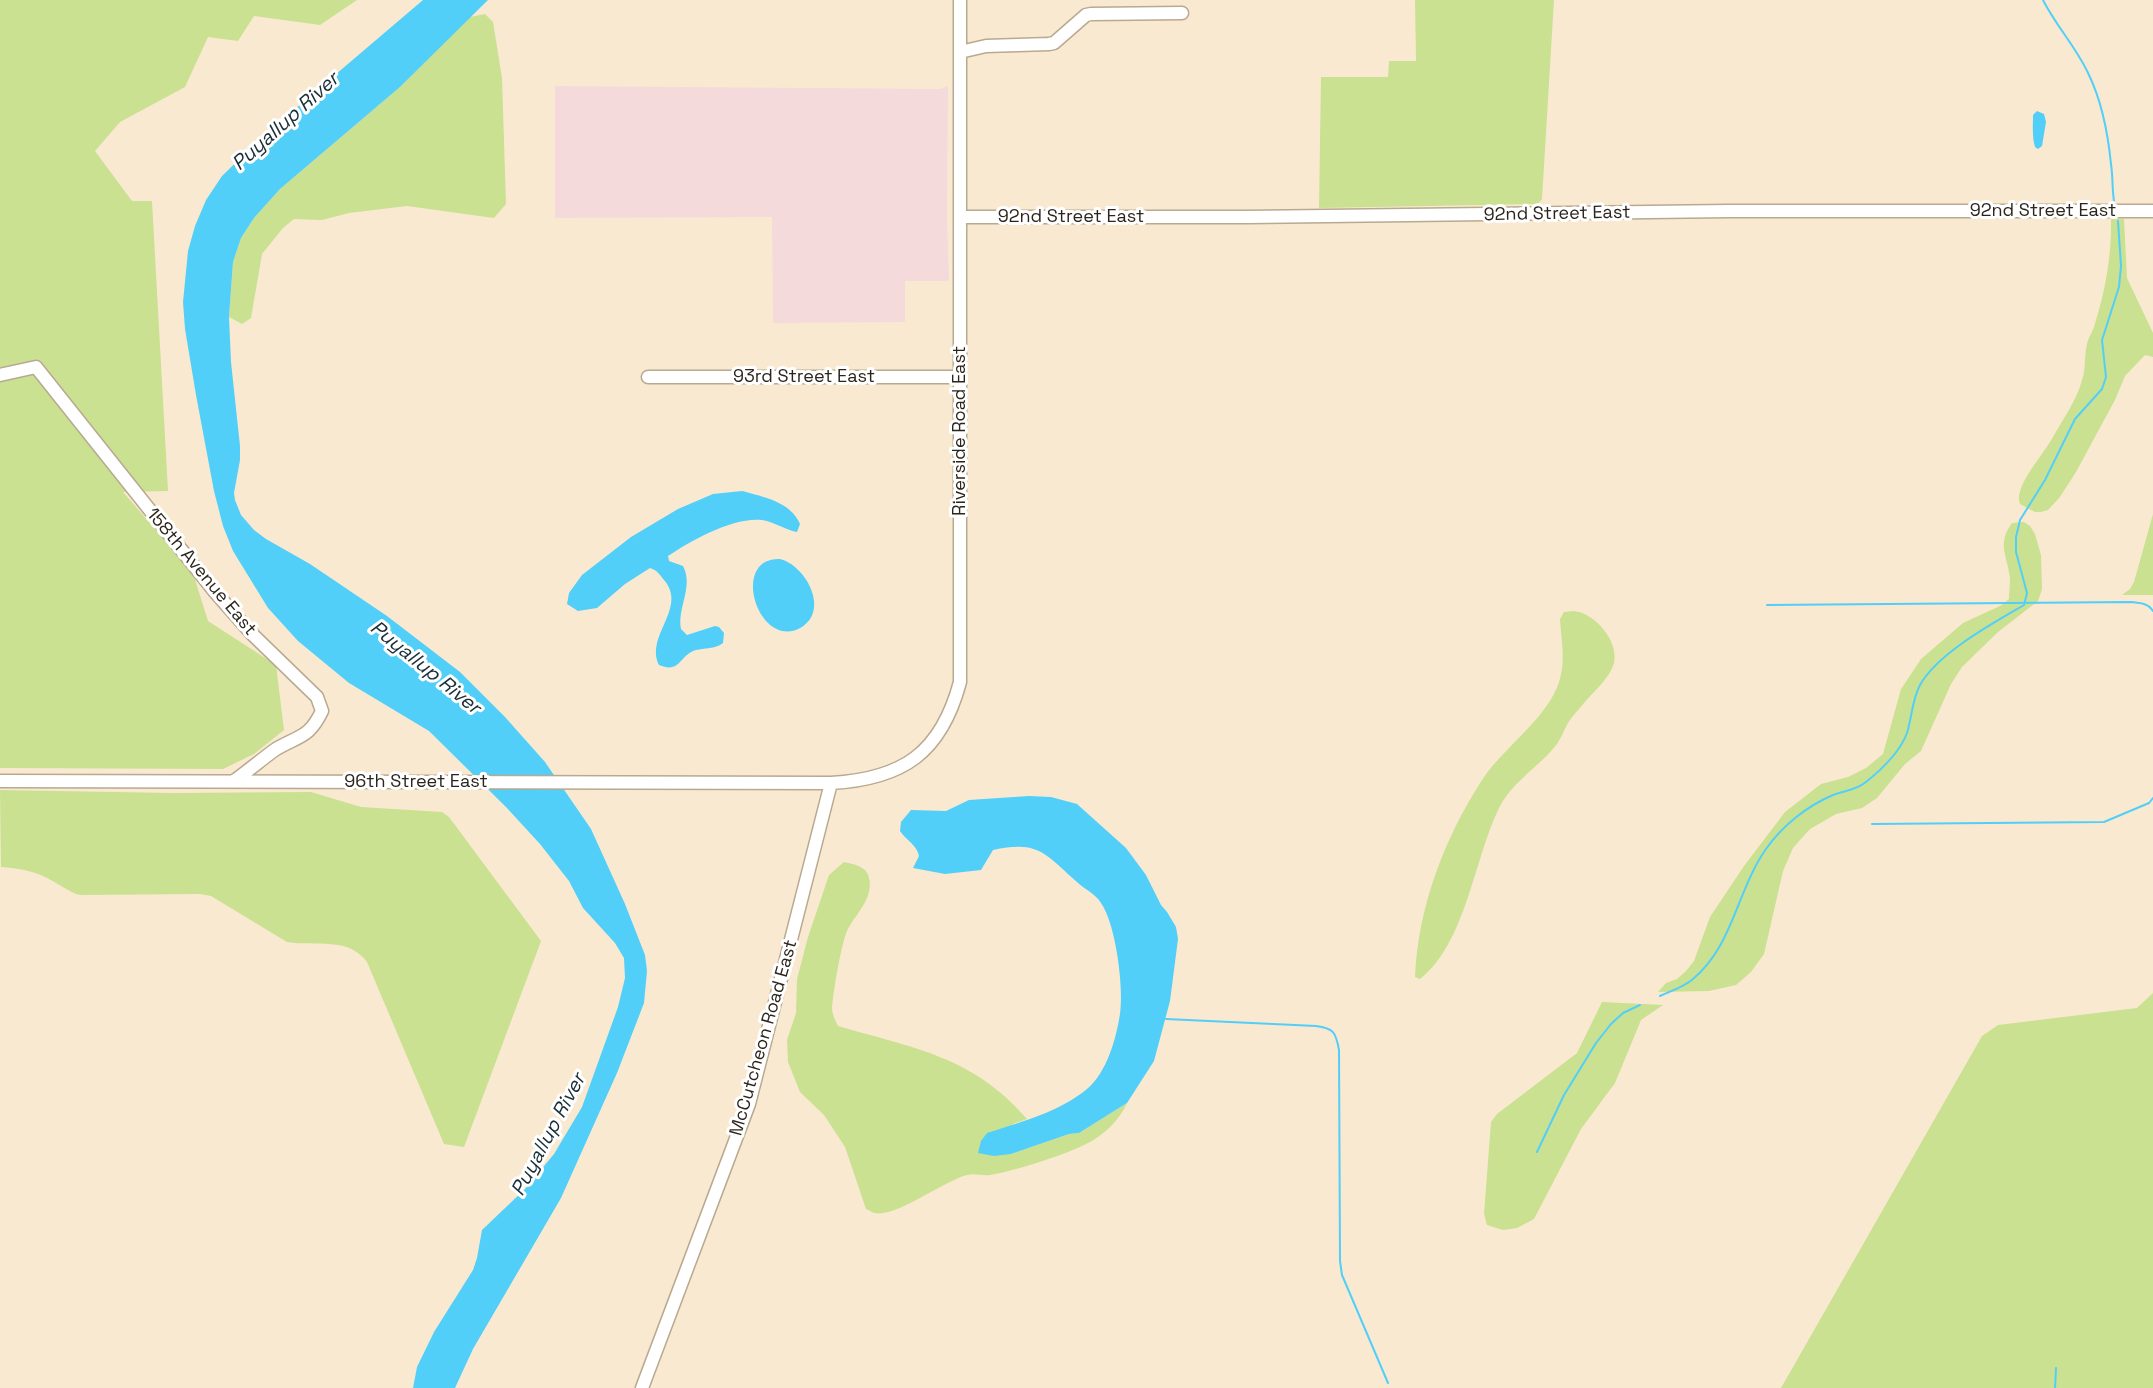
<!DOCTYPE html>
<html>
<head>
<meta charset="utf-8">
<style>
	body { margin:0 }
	canvas { display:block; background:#f9e9d0 }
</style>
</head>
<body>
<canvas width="2153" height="1388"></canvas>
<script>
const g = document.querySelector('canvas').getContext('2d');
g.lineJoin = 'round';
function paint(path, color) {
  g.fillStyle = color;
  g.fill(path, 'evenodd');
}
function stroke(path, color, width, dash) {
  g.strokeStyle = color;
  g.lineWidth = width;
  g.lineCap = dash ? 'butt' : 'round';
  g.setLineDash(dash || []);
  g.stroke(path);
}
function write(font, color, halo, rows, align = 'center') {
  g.font = font + ' "Space Grotesk",sans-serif';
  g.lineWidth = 6;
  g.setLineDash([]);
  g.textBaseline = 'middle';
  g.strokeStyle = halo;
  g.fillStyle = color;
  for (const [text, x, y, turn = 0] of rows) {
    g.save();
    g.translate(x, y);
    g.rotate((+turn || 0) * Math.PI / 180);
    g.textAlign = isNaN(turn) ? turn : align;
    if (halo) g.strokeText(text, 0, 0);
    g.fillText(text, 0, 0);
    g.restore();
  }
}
const industrial = new Path2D(`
	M555,86L940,89L948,86L947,216L949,281H905V322L773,323L772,217L555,218Z`);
const green = new Path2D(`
	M0,0H357L320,25L254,16L238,41L208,37L185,87L120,122L95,151L132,201H152L168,491L123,492L193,573L208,621L276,665L284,730L254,754L223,769L0,768Z
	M1415,0H1554L1542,199L1538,204L1319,208L1321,77H1388L1389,61H1416Z
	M485,14L493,22L502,78L506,204L494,218L407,206L349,213L322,220L294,219L283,228L262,254L251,318L242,324L229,317L233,262L241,238L254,218L280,189L400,87L470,17Z
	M2111,219H2124L2127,278L2153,333V357L2145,355L2125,376L2115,400L2076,472L2060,497L2048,510L2041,512H2035L2020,504C2013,487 2044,454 2053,437C2063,419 2077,400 2082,380C2086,369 2084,356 2087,344C2088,338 2092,333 2094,327C2105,292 2112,256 2111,219Z
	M2153,514V595H2122L2130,589L2134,582Z
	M2024,522L2030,526L2035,534L2041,555L2042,589L2038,601L1998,632L1962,667L1951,684L1921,751L1905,764L1877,798L1862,808L1836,814L1810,829L1793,848L1783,871L1764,954L1751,972L1736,985L1709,991L1658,992L1666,983L1677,979L1686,971L1694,961L1710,917L1744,866L1785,812L1821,784L1848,777L1866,768L1883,754L1901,689L1921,659L1963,623L2002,605L2009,599C2009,592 2010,585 2010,579C2008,556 1996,545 2012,523Z
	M1574,611C1594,613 1619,640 1614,663C1610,678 1594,691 1584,703C1580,708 1574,714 1570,720C1565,727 1562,737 1557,744C1539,767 1513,781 1499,808C1474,859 1466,943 1420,979L1415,977C1418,907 1444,839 1482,780C1504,746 1554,714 1561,674C1565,658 1561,636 1560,619L1564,612Z
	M0,790L172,793L311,792L361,807L442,812L449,817L541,941L464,1147L444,1144L367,962C348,936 316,947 287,942L211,896L200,894L80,895C69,892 59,884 49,879C35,871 18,868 1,867Z
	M844,862C853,864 867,866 869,878C874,899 855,914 847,931C841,945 833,993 832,1008C832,1014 835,1020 838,1026C913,1048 973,1056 1027,1119L1013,1124L1011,1154L1069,1134L1079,1133L1127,1103C1120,1119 1106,1133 1090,1142C1068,1154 1015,1171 990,1175C982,1176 974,1173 967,1175C943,1181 896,1218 874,1213C871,1212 869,1210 866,1209L845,1147L824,1115L800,1092L788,1062L787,1040L796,1013L797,979L808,937L829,875Z
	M2153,993V1388H1781L1982,1036L1998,1025L2137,1008Z
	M1602,1002L1663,1005L1641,1020L1615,1083L1581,1129L1534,1219L1517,1228L1503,1230L1487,1225L1484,1214L1491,1122L1497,1114L1577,1053Z`);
const water = new Path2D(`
	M423,0H488L400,87L280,189L254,218L241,238L233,262L229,317L231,362L240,446V460L234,493L235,500L241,515L254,530L266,539L310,564L387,616L460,672L505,717L545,762L591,829L625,904L645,955L647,971L644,1003L617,1073L561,1198L473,1349L455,1388H413L417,1367L434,1332L473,1270L477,1258L482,1230L525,1189L554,1154L582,1107L618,1007L625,978L624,958L615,943L583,908L569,881L540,844L506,807L429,731L349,683L298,641L268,608L233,551L223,526L214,491L196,395L185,329L183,302L188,251L195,226L206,200L222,176L261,138Z
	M2037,111L2044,114L2046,122L2042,146L2038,149L2035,147C2032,137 2033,125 2033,115Z
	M742,491C764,497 791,502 800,524L797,532C785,530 775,522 762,520C733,517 692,540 668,556L669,561L683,566C694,587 677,607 681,629L687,635L715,626L719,627L724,633L723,643L720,645C712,649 705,648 696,650C679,655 681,674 659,665C645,635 688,608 664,580C660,575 657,570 650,568L625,584L597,608L578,611L567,604L569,593L582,575L631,537L678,509L713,494Z
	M780,559C805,565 830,609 802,627C766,649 738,584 762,564C767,560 774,559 780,559Z
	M1029,796L1051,797L1077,804L1126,848L1146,875L1161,905L1167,912L1176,927L1178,939L1170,1001L1154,1061L1127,1103L1079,1133L1069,1134L1011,1154L994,1156L978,1153L981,1141L987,1133C1021,1122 1059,1112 1087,1089C1107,1072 1116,1039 1120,1014C1124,989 1116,924 1101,903C1096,894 1084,889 1077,882C1045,854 1039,840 993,850L981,870L945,874L913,868L919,856C917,845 906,840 900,831L901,822L911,810L946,811L969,800Z`);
const stream = new Path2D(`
	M2043,0C2056,26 2077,48 2089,75C2102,102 2108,134 2111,164C2113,177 2112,189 2114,201
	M1767,605L2131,602C2140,603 2148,603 2153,611
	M1872,824L2104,822L2149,803L2153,798
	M1660,996C1671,991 1684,987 1693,979C1733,946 1737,890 1766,849C1782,826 1807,806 1833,795C1845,790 1855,791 1866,782C1881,770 1900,752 1907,733C1912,717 1912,700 1920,685C1938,653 1993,623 2024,605L2027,593L2016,552V537L2020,520L2045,480L2075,419L2102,389L2106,377L2102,340L2119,287L2121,266L2118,221
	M1166,1019L1316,1026C1334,1028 1336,1033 1339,1050L1340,1261L1342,1275L1388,1383
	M1537,1152L1564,1095L1596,1043L1611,1024L1623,1013L1640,1005
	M2055,1388L2056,1368`);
const minor = new Path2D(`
	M960,52L986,46L1049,44L1054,43L1086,15L1091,14L1182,13
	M961,217H1247L1729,211H2153
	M0,375L36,367L215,592L251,633L317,697L322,711C309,738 300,735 276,749C262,759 248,771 234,781
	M648,377H960
	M0,781L831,783C903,779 941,753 960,682V0
	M642,1388L749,1104L831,783`);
const streetNames = [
	["92nd Street East",2043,211],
	["92nd Street East",1557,214,-1],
	["92nd Street East",1071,217],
	["93rd Street East",804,377],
	["Riverside Road East",960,431,-90],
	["158th Avenue East",201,572,50],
	["96th Street East",416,782],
	["McCutcheon Road East",764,1038,-74]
];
const waterNames = [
	["Puyallup River",286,122,-42],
	["Puyallup River",425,668,39],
	["Puyallup River",549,1135,-62]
];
paint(industrial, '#f5dadb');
paint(green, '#cae192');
paint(water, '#51cff9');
stroke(stream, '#51cff9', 2);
stroke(minor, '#b8a991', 15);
stroke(minor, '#fff', 12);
write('18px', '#2b251c', '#fff', streetNames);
write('italic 20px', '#192e36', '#fff', waterNames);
</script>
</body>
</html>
